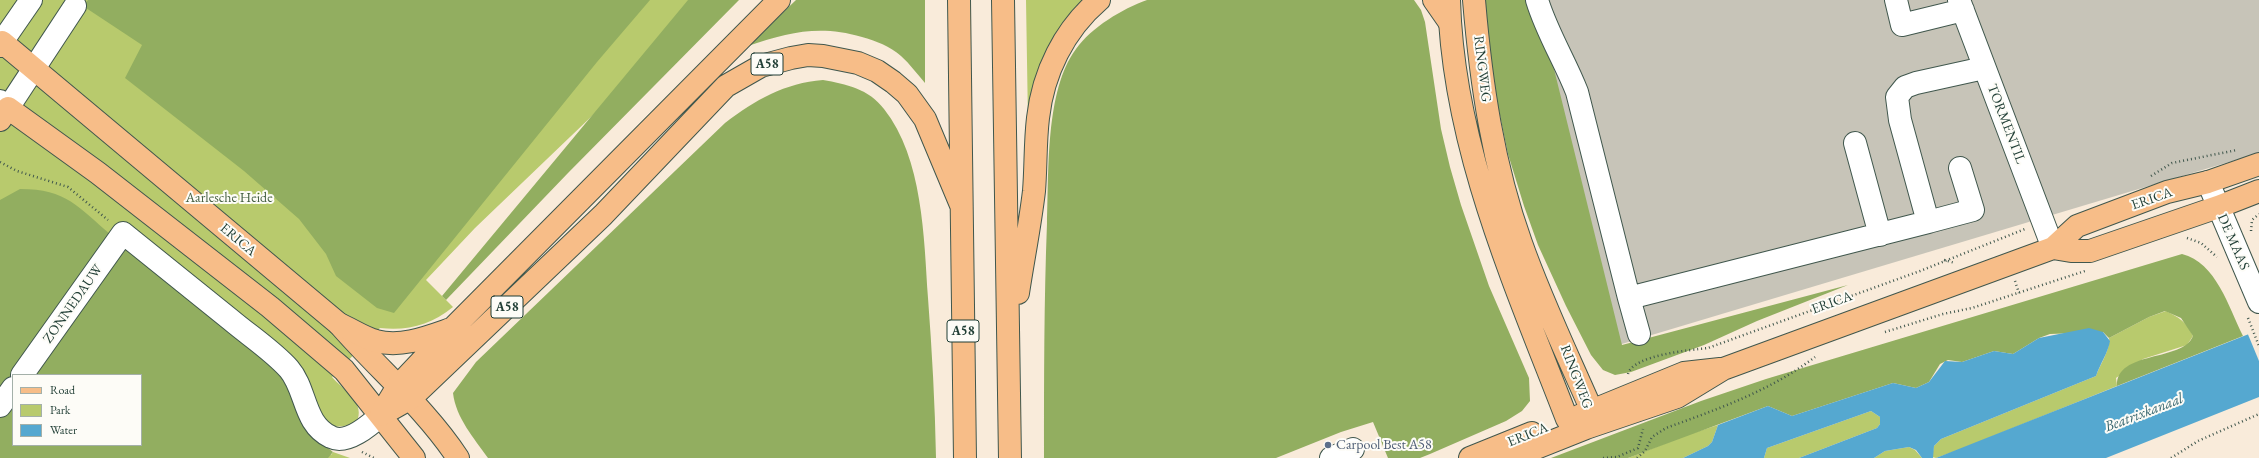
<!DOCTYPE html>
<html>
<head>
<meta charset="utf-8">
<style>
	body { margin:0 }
	#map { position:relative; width:2259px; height:458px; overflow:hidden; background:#f9ebda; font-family:"EB Garamond",serif }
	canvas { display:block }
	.legend { position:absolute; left:12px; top:374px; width:130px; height:72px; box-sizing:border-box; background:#fdfcf7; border:1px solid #a4b0a9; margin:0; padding:5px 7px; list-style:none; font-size:12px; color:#1f3d34 }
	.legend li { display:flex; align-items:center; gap:8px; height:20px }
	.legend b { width:20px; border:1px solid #a4b0a9 }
</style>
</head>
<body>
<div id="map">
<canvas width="2259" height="458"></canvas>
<ul class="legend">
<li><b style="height:5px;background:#f7bd88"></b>Road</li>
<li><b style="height:11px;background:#b8ca6d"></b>Park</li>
<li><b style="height:11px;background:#55a8d0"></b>Water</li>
</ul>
</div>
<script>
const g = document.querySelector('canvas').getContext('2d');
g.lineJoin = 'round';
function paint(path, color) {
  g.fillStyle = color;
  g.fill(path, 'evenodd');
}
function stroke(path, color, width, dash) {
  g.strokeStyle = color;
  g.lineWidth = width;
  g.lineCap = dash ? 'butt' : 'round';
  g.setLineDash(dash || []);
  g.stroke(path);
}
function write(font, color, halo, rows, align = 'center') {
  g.font = font + ' "EB Garamond",serif';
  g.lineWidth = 4;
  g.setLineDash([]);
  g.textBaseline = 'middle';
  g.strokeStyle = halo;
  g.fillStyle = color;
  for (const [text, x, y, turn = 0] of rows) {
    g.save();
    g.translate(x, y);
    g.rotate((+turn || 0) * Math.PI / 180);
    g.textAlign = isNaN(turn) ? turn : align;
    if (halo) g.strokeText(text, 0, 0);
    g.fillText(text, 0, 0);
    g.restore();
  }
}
const industrial = new Path2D(`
	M1534,0H2259V153L1615,346Z`);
const green = new Path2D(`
	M0,0H713L475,228L426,280L453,307C431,325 408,331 380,328L332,377C343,390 367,403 356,423C336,431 314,423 293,418L331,455L333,452L350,458H0ZM13,375H141V445H13Z
	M1026,0H1090L1028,122Z
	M2166,311C2178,317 2187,322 2193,336L2187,345L2143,359L2116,378L2117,386L1961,449L1936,458L1932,457L1934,446L1941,439L2096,376C2100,365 2111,348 2109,338L2149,317Z
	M1871,411L1880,417V424L1877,428L1799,458H1764L1767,448Z
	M1718,425L1712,442L1708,446L1683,458H1628L1687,435Z
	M1909,447L1915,450L1922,458H1874L1885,451Z`);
const forest = new Path2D(`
	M88,0H650L597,62L394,313L377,308L336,276L326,254L299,219L244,171L125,78L142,45L83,6Z
	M688,0H739L568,173L446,300L442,296Z
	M796,0H925V83C917,74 910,64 901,56C890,46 876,41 862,37C820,25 789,32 748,46Z
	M1147,0H1414L1421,10L1425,22L1441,129L1450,167L1461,205L1489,286L1529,378L1530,401L1522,411L1506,421L1430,454L1420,458H1388L1373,422L1341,432L1276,458H1044C1044,379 1044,301 1047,223C1049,173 1045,90 1076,49C1092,27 1122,9 1147,0Z
	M1485,0H1537L1622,345L1848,285L1757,321L1704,345L1631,372L1615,375L1603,370L1591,355L1566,306L1538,245L1524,206L1508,154L1490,67Z
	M823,80C846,84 869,89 884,109C923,158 924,238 928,298C932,351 935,404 936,458H488C474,438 456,418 453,393L476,362L725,123C755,100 785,83 823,80Z
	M20,189C67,189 78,207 111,235L0,393V200Z
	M127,246L276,368L319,441L333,452L328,458H0V414L13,397V445H141V375H30Z
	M2182,254C2216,262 2229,308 2243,336L2117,386C2116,350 2183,362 2193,336L2181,318L2165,311L2149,317L2109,338L2103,332L2050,334L2039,338L2013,354L1994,351L1962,362L1948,360L1940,364L1929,382L1916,388L1893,383L1792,416L1768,406L1628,458H1551L1701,401L1766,379Z`);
const water = new Path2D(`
	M2089,328L2103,332L2110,341C2108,353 2100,364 2096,376L1941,439L1934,446L1933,458H1922L1916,450L1909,447L1885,451L1874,458H1799L1877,428L1880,424V417L1871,411L1767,448L1764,458H1683L1708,446L1712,442L1718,425L1768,406L1792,416L1893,383L1916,388L1929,382L1945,361L1962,362L1994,351L2013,354L2039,338Z
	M2259,330V397L2106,458H1936Z`);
const pier = new Path2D(`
	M2259,328V361L2247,332Z`);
const path = new Path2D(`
	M0,162L17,171L68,187L108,220
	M2151,176L2172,163L2237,150
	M2251,231L2252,220L2259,214
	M2187,238L2201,243L2217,257
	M1944,260L1955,263
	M2015,281L2019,293
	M2248,318L2259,346
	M1885,332L1943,314L1972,308L2085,271
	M1628,374C1633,355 1690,350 1708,348L1920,271L2025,229
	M362,452L374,458
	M1603,458L1617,457L1638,448L1643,429
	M1637,458L1645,451L1652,437L1666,428C1718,409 1770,391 1815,357
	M2171,458L2198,441L2259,414`);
const minor = new Path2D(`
	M1537,0C1547,33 1565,61 1577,92L1629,298L1928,222L1900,120L1897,97L1905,87L1916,83L1984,68
	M1896,0L1902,25L1963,10
	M1959,0L2053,248
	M0,40L2,42L31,0
	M0,101L8,108L75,6
	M1855,143L1880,235
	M2208,182L2259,302
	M1928,222L1973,210L1960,168
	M1629,298L1639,334
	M22,375L123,233C159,262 195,291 231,320C250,336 273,351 289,369C307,390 303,424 331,437C347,445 370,425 381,415
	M0,406L13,388
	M1331,458L1353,449`);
const major = new Path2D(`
	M1449,0C1453,147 1515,284 1567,419L1586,428
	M1474,0C1481,83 1493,165 1521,243C1541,300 1568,356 1592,411L1586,428
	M0,46L2,42L339,324C378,369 425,408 458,458
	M0,120L8,108L98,173L270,307L344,370L414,458
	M2053,248L2071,251H2090L2218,207L2259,191
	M1579,416L1684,373L1720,369
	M1470,458L1532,433
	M1511,458L1586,428L1677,397L1723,369L2053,248L2077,226L2167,192L2208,182L2259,164`);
const highway = new Path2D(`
	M959,0L965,458
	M1003,0L1010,458
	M1434,0L1450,23
	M1018,293C1023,260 1030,225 1034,191C1036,167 1035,143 1038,118C1043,73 1064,30 1099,0
	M339,324C351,329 364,338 376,341C401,348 428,337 451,329
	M381,414L398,386L452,329L779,0
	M381,415L411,398L603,215L726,86L761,66L791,58L808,55L823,56L858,63L877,71L893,82L907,94L925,119L961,205`);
const markers = [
	[1328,445,4,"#5c6f8a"]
];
const shields = [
	[767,64,32],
	[507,307,32],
	[963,331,32]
];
const shieldNames = [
	["A58",767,64],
	["A58",507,307],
	["A58",963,331]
];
const streetNames = [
	["RINGWEG",1482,69,83],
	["TORMENTIL",2006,124,69],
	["ERICA",2152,199,-19],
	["ERICA",238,240,40],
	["DE MAAS",2233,242,66],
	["ERICA",1832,303,-20],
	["ZONNEDAUW",73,304,-55],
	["RINGWEG",1576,377,69],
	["ERICA",1528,435,-22]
];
const parkNames = [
	["Aarlesche Heide",229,198]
];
const serviceNames = [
	["Carpool Best A58",1336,445]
];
const waterNames = [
	["Beatrixkanaal",2144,413,-21]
];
paint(industrial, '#c7c4b8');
paint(green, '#b8ca6d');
paint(forest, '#92ae60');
paint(water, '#55a8d0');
paint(pier, '#f9ebda');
stroke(minor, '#40574d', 24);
stroke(major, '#40574d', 24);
stroke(highway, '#40574d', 24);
stroke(path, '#40574d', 2.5, [1, 3]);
stroke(minor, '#fff', 22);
stroke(major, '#f7bd88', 22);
stroke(highway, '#f7bd88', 22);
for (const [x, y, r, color] of markers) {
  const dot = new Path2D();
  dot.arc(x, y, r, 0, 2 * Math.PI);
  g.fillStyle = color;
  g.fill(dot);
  stroke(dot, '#fdfcf7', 1.5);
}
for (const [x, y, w] of shields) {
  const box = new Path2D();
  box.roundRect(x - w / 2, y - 11, w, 22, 3);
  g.fillStyle = '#fdfcf7';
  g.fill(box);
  stroke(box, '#1f3d34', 1);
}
write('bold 13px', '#1f3d34', null, shieldNames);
write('14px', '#1f3d34', '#fdfcf7', streetNames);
write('14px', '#456042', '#fdfcf7', parkNames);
write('14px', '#4e5e75', '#fdfcf7', serviceNames, 'left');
write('italic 15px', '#32626b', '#fdfcf7', waterNames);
</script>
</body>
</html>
